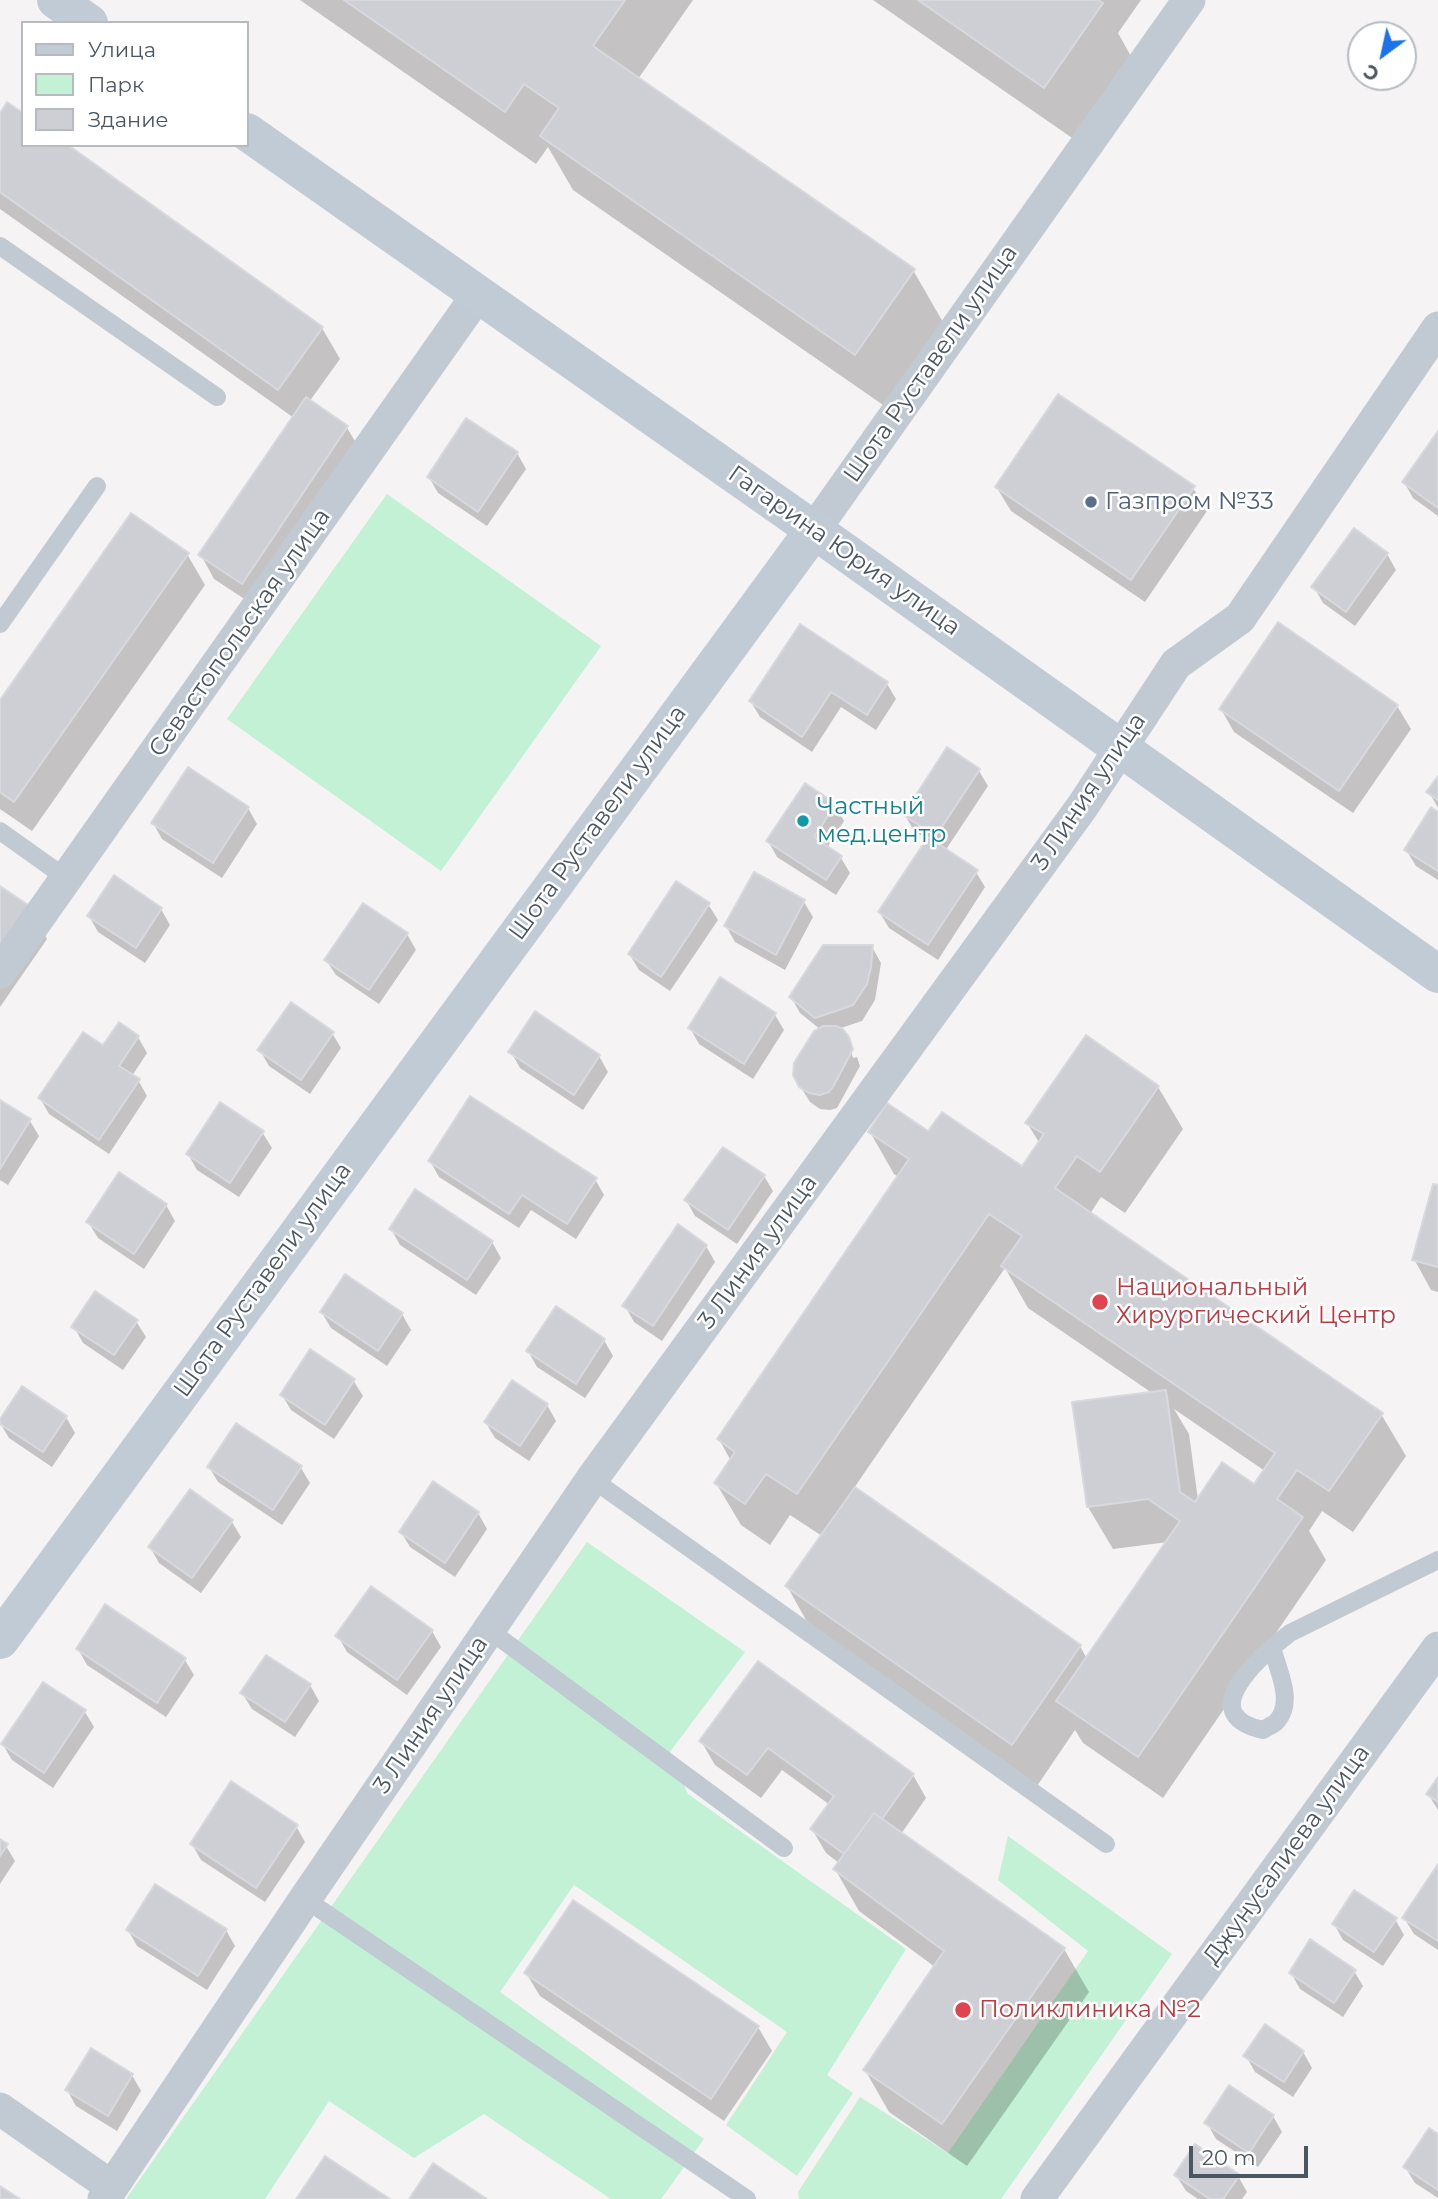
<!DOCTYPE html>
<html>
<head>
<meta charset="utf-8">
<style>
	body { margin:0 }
	#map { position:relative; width:1438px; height:2199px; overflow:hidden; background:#f5f3f3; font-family:Montserrat,sans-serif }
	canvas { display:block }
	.legend { position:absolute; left:21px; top:21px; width:228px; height:126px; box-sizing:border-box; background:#fff; border:2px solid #b7bbc0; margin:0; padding:9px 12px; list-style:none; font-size:21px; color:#4a5661 }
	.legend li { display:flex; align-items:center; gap:14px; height:35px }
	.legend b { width:35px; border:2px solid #b7bbc0 }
	.north { position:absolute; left:1347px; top:21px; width:70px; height:70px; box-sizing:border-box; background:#fff; border:2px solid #b7bbc0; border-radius:50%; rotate:213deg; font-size:19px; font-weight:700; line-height:28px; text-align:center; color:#4a5661 }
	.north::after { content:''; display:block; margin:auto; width:24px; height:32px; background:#1a73e8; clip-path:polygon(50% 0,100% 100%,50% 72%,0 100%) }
	.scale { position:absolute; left:1189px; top:2146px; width:119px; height:32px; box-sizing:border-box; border:4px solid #4a5661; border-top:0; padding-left:9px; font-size:21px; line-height:24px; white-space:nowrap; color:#4a5661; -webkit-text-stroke:5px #fff; paint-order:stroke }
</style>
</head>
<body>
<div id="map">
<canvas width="1438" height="2199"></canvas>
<ul class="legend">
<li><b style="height:9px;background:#c1cbd6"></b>Улица</li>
<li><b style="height:19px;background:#c3f1d5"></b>Парк</li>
<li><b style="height:19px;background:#cdcfd5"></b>Здание</li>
</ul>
<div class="north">С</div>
<div class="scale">20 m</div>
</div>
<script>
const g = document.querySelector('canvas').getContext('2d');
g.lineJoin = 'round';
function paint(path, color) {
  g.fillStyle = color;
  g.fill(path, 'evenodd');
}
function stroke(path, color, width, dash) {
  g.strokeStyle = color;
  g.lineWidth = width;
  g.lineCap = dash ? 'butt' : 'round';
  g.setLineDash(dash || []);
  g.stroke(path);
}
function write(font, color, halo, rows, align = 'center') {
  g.font = font + ' Montserrat,sans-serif';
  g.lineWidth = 5;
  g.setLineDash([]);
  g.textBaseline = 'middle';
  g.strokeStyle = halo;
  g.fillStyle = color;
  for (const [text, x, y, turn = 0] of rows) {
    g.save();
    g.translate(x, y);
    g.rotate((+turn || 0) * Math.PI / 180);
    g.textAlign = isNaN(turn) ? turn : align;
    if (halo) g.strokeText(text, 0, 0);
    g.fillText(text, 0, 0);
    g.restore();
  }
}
const green = new Path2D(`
	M387,494L601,646L441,871L227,719Z
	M587,1542L745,1652L669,1753L688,1794L906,1949L827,2075L853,2093L797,2176L726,2125L787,2032L574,1885L500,1992L704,2139L661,2199H611L484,2114L414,2158L329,2101L265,2199H126Z
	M1008,1836L1172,1954L1001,2199H799L798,2192L860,2097L948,2153L1088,1951L998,1880Z`);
const shadow = new Path2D(`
	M300,0H693L638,79L913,270L944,324L886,407L573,190L548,147L536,164Z
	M873,0H1141L1118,33L1132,58L1075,140Z
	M0,116L23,145L322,328L340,359L309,402L347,428L361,451L255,606L214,579L201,555L294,418L0,209Z
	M1438,434V516L1413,498L1404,482Z
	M517,453L526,469L487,526L438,493L429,477Z
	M997,488H1193L1207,511L1145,602L1011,511Z
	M187,554L205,585L32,831L0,809V703Z
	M1387,554L1396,570L1355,626L1323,603L1314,587Z
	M800,626L887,684L896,699L876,730L841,707L812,752L760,717L751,702Z
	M1397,706L1411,729L1353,813L1234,732L1221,709Z
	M948,750L979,771L988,786L945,851L976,872L985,887L938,960L889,928L880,913L928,840L914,831L905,815Z
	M1438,779V808L1429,792Z
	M835,805L844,821L827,848L841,858L850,873L836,895L777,857L768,841Z
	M248,808L257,824L222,878L162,839L153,823Z
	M1438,814V880L1416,866L1406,850Z
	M0,888L29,908L47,939L0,1007Z
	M804,902L813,917L785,970L735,942L726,926Z
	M708,904L718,920L670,991L639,970L630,955Z
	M161,909L170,925L145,963L98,932L89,916Z
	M407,934L416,950L379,1004L336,975L326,960Z
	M872,947L881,963L875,1000L862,1021L838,1029L849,1044L853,1058L857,1057L855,1051L860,1066L837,1108L830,1110L820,1109L810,1102L800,1086L821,1030L800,1013L791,997Z
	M775,1015L784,1030L753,1079L699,1044L690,1028Z
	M332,1033L341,1048L310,1094L269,1066L260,1050Z
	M138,1037L147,1053L132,1076L138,1080L147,1096L109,1154L49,1114L40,1098L104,1047Z
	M511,1052L599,1056L608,1072L583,1110L520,1068Z
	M1158,1087L1183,1129L1125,1213L1101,1197L1090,1214L1381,1414L1406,1456L1353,1532L1322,1511L1309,1531L1326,1560L1163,1798L1083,1743L1075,1730L1037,1786L811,1629L787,1586L822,1536L790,1515L770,1545L741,1525L716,1483L731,1461L719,1439L899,1177L894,1174L870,1132L928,1134L1022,1169L1040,1144L1027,1123ZM1005,1268L1028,1308L1152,1393L1088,1507L1113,1549L1168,1542L1087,1659L1080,1646L854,1488ZM1174,1409L1265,1471L1255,1486L1198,1500L1189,1434Z
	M0,1102L30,1121L39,1136L8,1185L0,1180Z
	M262,1132L272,1148L239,1197L197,1170L188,1154Z
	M430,1161L595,1179L604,1195L576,1239L531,1210L519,1228L439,1177Z
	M764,1176L773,1191L737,1244L695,1216L686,1200Z
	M1438,1187V1292L1431,1290L1414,1259Z
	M166,1205L175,1221L144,1269L98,1238L88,1222Z
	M391,1229L492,1242L501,1258L476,1295L400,1245Z
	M706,1246L715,1262L662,1341L634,1322L625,1306Z
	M322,1313L402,1314L411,1330L387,1366L331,1328Z
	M136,1321L146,1337L123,1370L83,1343L74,1327Z
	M604,1340L613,1356L585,1398L537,1367L528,1351Z
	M353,1380L363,1396L334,1439L291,1410L282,1395Z
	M547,1405L556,1421L529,1461L495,1438L486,1423Z
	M66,1417L75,1433L52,1467L9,1438L0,1423Z
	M209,1467L301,1468L310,1483L282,1525L218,1482Z
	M478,1513L487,1529L455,1577L410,1547L401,1532Z
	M232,1522L241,1537L201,1593L159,1563L150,1547Z
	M432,1631L441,1647L407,1695L347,1652L338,1636Z
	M78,1649L185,1660L194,1675L166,1717L87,1665Z
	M758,1664L913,1775L926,1798L901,1834L1064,1949L1089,1992L967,2166L889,2112L865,2070L935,1967L859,1911L835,1869L839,1863L826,1853L812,1829L830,1805L782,1770L761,1798L715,1765L701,1741Z
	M310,1685L319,1701L295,1737L252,1709L242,1693Z
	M85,1712L94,1727L53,1788L12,1760L3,1745Z
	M1438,1780V1810L1428,1794Z
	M296,1826L305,1842L265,1902L201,1860L192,1844Z
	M0,1841L6,1846L15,1861L0,1884Z
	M1438,1867V1950L1414,1934L1404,1918Z
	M1395,1919L1404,1935L1383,1966L1343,1940L1334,1924Z
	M128,1930H226L235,1946L207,1990L137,1946Z
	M1354,1971L1363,1986L1343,2017L1300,1989L1291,1973Z
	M526,1973L758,2027L772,2051L724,2121L540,1996Z
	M91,2050L132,2075L141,2091L117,2131L76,2106L67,2090Z
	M1303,2052L1312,2068L1293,2097L1255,2072L1246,2056Z
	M1273,2116L1282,2132L1258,2167L1216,2139L1207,2123Z
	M1438,2137V2198L1415,2183L1405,2167Z
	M1176,2175L1238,2176L1247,2192L1242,2199H1198L1186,2191Z`);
const building = new Path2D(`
	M344,0H625L593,46L915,269L855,355L540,136L559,108L524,84L505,112Z
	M918,0H1098L1103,3L1044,88Z
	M7,102L23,113V145H68L323,327L278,390L0,192V113Z
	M1058,394L1195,486L1131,580L995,487Z
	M306,397L348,426L242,584L198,555Z
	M466,418L518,452L478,512L427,477Z
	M1438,431V508L1402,482Z
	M131,513L189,553L14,802L0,792V700Z
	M1354,528L1388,553L1346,612L1311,587Z
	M1278,622L1398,705L1339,791L1219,709Z
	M800,624L888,682L867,715L831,692L802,737L749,701Z
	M947,747L980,769L936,836L903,815Z
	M188,767L249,807L213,863L151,823Z
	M1438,776V800L1426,792Z
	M805,783L836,804L814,837L842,856L826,880L766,841Z
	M1431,807L1438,812V871L1404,850Z
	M928,837L978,870L928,945L878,912Z
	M754,872L805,900L776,955L724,926Z
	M114,875L162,908L136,948L87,916Z
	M676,881L710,903L661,977L628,954Z
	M0,886L31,907L0,951Z
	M363,903L408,933L369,990L324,960Z
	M823,945H873L871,967L867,984L853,1005L815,1018L789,997Z
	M720,977L776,1013L744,1064L688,1028Z
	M291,1002L334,1032L301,1080L257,1050Z
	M535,1011L600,1055L574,1095L508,1052Z
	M119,1022L139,1036L119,1066L140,1079L99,1140L38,1098L83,1032L103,1045Z
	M823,1026H836L843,1029L849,1037L853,1049L833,1087L829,1092L820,1095L809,1093L799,1087L793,1075L794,1063L814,1031Z
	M1086,1035L1159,1086L1100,1172L1077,1156L1055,1188L1383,1413L1329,1491L1297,1470L1277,1499L1303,1517L1138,1757L1056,1701L1180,1521L1148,1499L1087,1507L1072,1402L1166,1390L1180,1492L1195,1502L1222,1462L1254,1484L1275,1453L1001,1266L1022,1236L989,1214L797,1494L766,1474L745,1504L714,1483L735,1452L717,1439L909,1159L868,1132L887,1103L928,1131L942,1112L1022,1166L1044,1134L1025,1123Z
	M470,1096L597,1178L567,1224L522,1195L509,1214L428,1161Z
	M0,1100L31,1119L0,1169Z
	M220,1102L264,1131L230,1183L186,1154Z
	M723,1147L765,1175L728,1230L684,1200Z
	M119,1172L167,1204L134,1254L86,1222Z
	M1433,1184L1438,1185V1267L1412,1260Z
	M415,1189L493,1241L467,1280L389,1229Z
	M678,1224L707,1245L653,1326L622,1306Z
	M345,1274L403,1313L378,1351L320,1312Z
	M95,1291L138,1320L114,1355L71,1327Z
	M556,1306L605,1339L576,1384L526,1351Z
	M310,1349L355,1379L325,1425L280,1395Z
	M512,1380L548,1404L520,1446L484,1422Z
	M22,1386L67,1416L43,1452L0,1424V1419Z
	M236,1423L302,1466L273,1510L207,1467Z
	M433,1481L479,1512L445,1563L399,1532Z
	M855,1487L1081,1645L1012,1745L785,1586Z
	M190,1489L233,1520L192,1578L148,1547Z
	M371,1586L433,1630L397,1680L335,1636Z
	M105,1604L186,1658L157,1703L76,1649Z
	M266,1655L311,1684L285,1722L240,1693Z
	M758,1661L914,1774L882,1819L874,1813L844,1854L810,1829L834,1796L768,1748L747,1775L699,1741Z
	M43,1682L86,1710L44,1773L1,1744Z
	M1438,1777V1802L1426,1794Z
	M231,1781L298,1825L256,1888L190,1844Z
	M874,1813L1065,1948L942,2124L863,2070L944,1951L833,1869Z
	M0,1839L8,1844L0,1856Z
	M1438,1864V1941L1402,1918Z
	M155,1884L227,1929L198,1976L126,1930Z
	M1354,1890L1397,1918L1374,1952L1332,1924Z
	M573,1900L759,2026L711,2099L524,1973Z
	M1310,1939L1356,1970L1334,2003L1289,1973Z
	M1265,2024L1304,2051L1284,2082L1243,2056Z
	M91,2048L133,2074L108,2116L65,2090Z
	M1229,2085L1274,2115L1249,2153L1204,2123Z
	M1429,2128L1438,2134V2190L1403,2167Z
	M1195,2144L1240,2175L1223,2199H1210L1174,2175Z
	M325,2156L390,2199H296Z
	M433,2163L487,2199H409Z
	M0,2186L20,2199H0Z`);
const lane = new Path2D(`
	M0,246L217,397
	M0,624L97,486
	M0,831L66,878
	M592,1479L1106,1844
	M489,1630L784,1848
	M1272,1647C1277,1669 1295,1701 1277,1721C1274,1725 1267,1727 1263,1730C1191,1714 1263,1654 1290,1633L1438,1560
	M305,1899L747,2199`);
const street = new Path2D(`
	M814,530L1189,0
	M0,972L479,293
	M0,2109L112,2187
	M104,2199L305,1899L592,1479L1082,807L1176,664L1240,618L1438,328
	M1037,2199L1438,1648`);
const secondary = new Path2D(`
	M56,0L89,23
	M247,132L814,530L1438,974
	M0,1640L814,530`);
const markers = [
	[1091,502,7,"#5c6f8a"],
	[803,821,7,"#0f9aa8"],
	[1100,1302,9,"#e0444e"],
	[963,2010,9,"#e0444e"]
];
const streetNames = [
	["Шота Руставели улица",931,364,-55],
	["Гагарина Юрия улица",844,551,35],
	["Севастопольская улица",240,633,-55],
	["3 Линия улица",1089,792,-56],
	["Шота Руставели улица",598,823,-54],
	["3 Линия улица",758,1252,-54],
	["Шота Руставели улица",263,1280,-54],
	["3 Линия улица",431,1715,-56],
	["Джунусалиева улица",1287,1855,-54]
];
const serviceNames = [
	["Газпром №33",1105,502]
];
const cultureNames = [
	["Частный",817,807],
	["мед.центр",817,835]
];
const healthNames = [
	["Национальный",1116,1288],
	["Хирургический Центр",1116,1316],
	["Поликлиника №2",979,2010]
];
paint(green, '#c3f1d5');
paint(shadow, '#0003');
paint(building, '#cdcfd5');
stroke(building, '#d7d9de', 2);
stroke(lane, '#c1cad2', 18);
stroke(street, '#c1cad2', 33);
stroke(secondary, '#c1cbd6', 38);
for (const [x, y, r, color] of markers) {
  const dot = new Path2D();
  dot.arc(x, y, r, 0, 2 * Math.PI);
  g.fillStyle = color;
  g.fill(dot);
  stroke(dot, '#fff', 2.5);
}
write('24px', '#4a5661', '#fff', streetNames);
write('24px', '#4e5e75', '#fff', serviceNames, 'left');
write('24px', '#0d838f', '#fff', cultureNames, 'left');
write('24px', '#be3a42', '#fff', healthNames, 'left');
</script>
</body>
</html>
